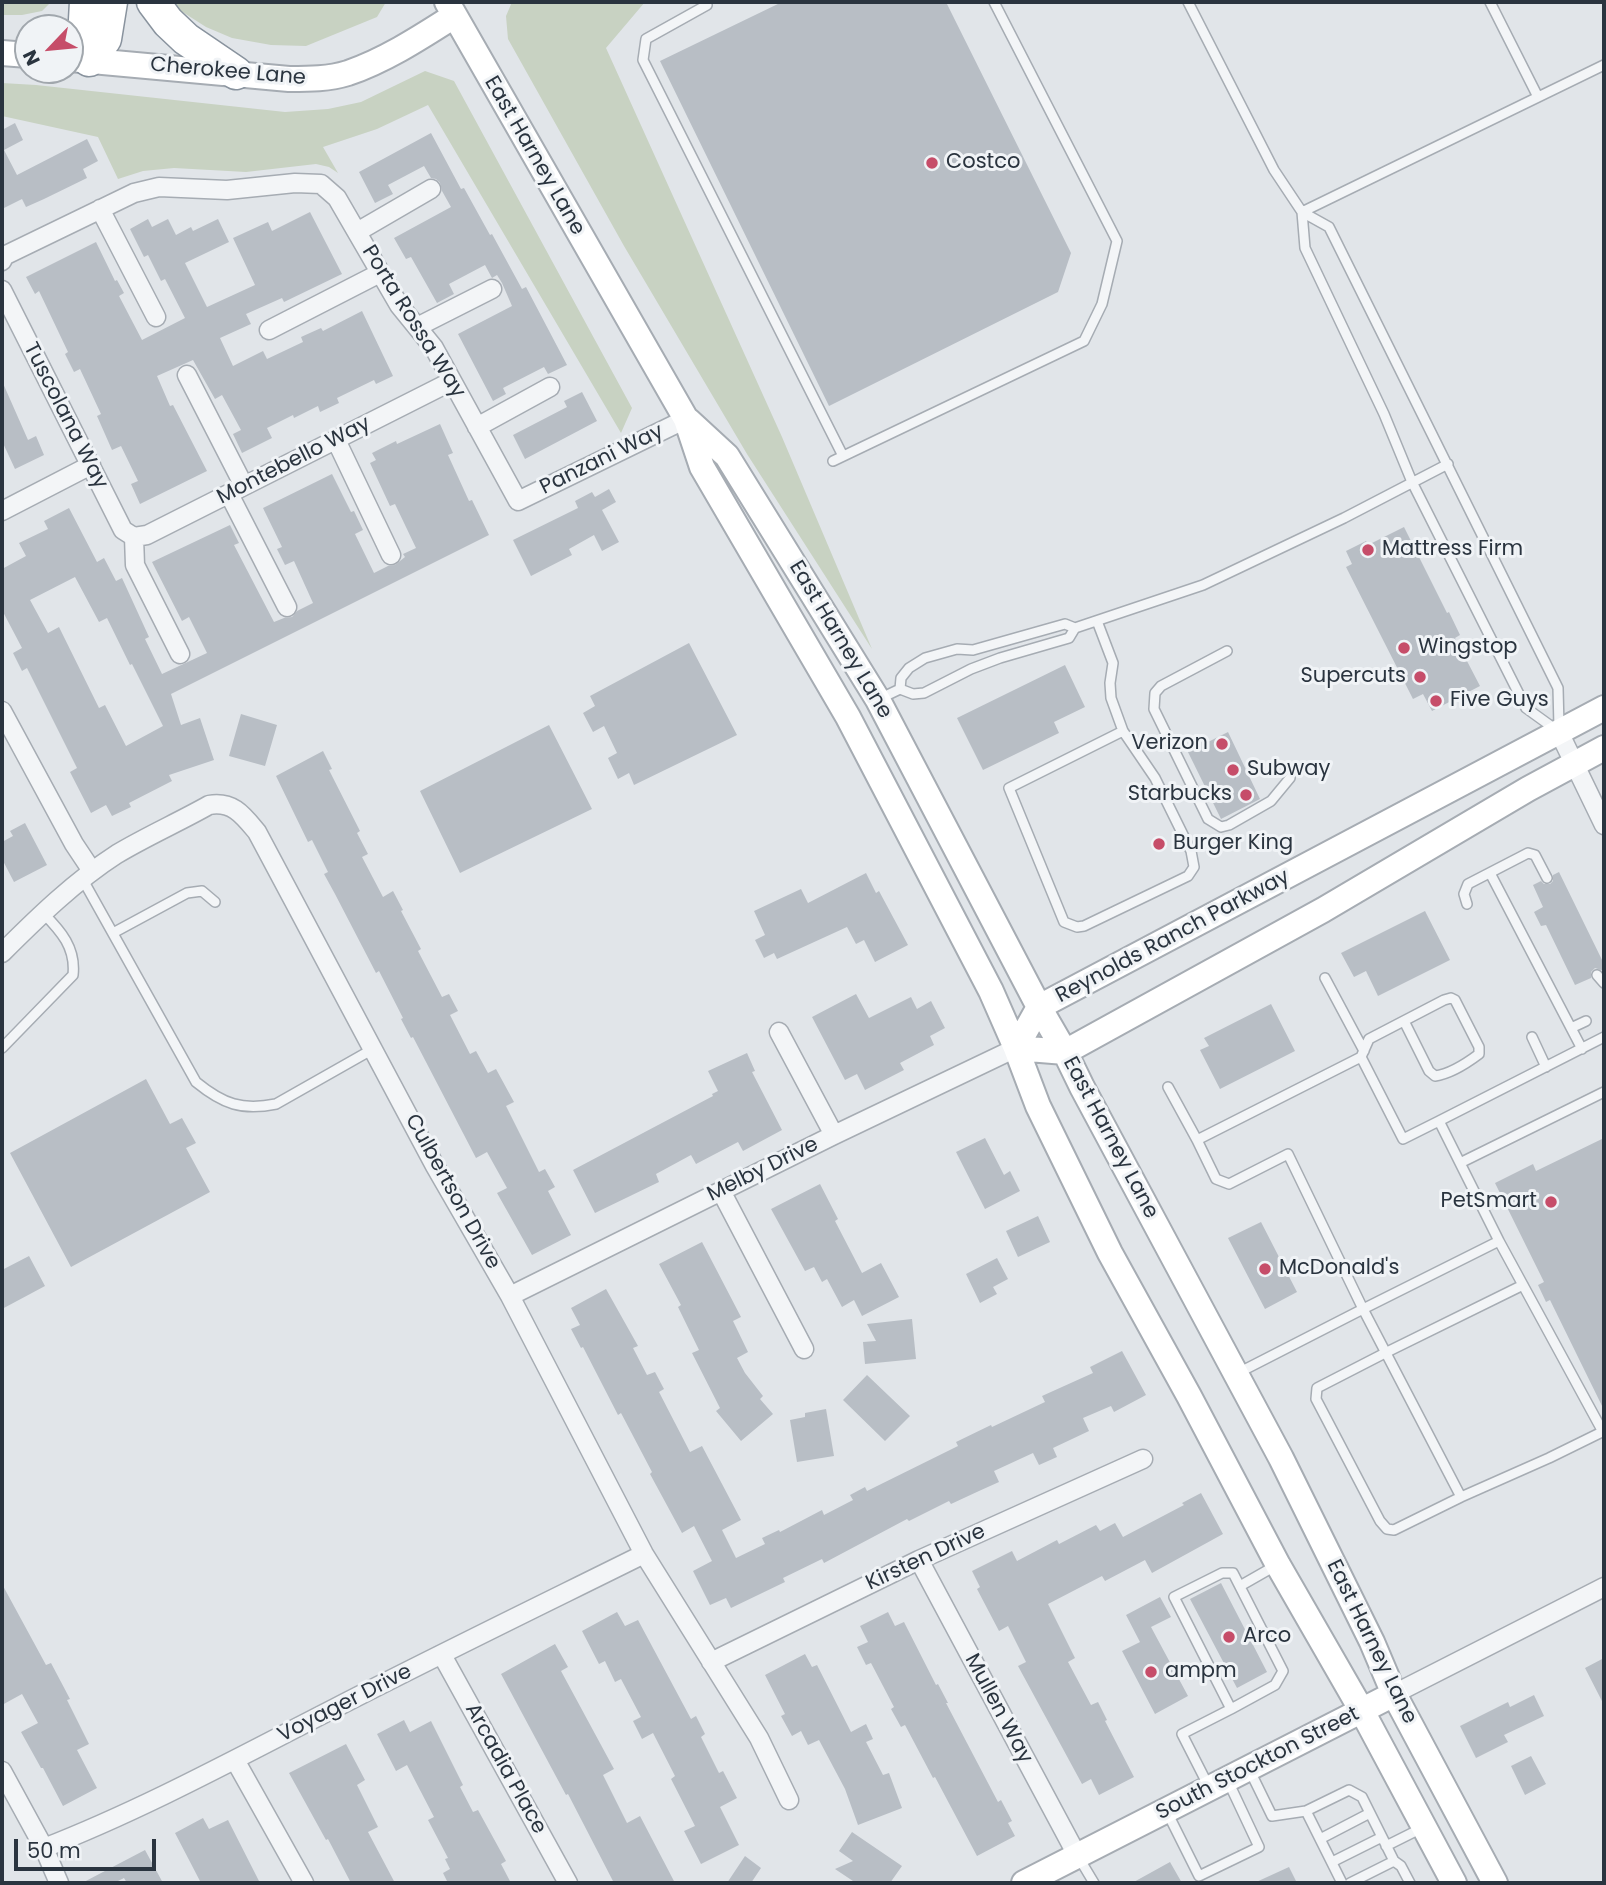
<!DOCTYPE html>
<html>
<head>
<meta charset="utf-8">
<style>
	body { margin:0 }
	#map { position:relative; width:1606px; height:1885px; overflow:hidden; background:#e1e5e9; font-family:Poppins,sans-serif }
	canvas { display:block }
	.frame { position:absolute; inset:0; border:4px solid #2a343f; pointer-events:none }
	.north { position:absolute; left:14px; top:14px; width:70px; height:70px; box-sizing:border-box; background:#f0f3f6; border:2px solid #a1a7ad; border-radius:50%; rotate:244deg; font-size:19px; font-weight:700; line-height:28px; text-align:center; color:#2a343f }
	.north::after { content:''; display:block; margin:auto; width:24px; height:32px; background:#c64d69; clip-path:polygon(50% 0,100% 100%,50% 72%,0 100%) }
	.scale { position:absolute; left:14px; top:1839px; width:142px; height:32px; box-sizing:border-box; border:4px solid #2a343f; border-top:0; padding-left:9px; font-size:21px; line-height:24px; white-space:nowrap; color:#2a343f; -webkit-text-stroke:5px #f0f3f6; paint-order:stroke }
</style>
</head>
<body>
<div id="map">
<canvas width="1606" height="1885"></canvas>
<div class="frame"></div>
<div class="north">N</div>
<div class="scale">50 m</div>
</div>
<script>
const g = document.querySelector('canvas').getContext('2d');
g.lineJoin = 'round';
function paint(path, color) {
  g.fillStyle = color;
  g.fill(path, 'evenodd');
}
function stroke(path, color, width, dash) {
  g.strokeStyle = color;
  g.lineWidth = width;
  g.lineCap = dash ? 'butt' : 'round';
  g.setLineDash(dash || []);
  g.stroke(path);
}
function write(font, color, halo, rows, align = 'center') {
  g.font = font + ' Poppins,sans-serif';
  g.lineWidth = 6;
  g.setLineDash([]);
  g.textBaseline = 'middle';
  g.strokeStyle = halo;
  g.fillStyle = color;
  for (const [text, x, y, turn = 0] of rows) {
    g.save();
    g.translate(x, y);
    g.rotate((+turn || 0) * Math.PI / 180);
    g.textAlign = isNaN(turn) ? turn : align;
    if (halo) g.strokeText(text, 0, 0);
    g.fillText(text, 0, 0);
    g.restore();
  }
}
const green = new Path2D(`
	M2,2H51L42,11L22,15H2Z
	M175,2H386L377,17L306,46L271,45L232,38L206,27L181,11Z
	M512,2H645L606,48L782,437L872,649L747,454L624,246L508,39L506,16Z
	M425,71L454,81L632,408L621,433L428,105L377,129L323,147L338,173L329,167L316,164L246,172L174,168L143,171L118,179L98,137L2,116V83L36,85L285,112L328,109L361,102Z`);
const building = new Path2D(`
	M782,2H946L1071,253L1058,292L829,406L660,61Z
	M15,123L23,140L4,150L17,175L87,139L98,161L83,169L87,178L44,199L26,207L22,199L2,209V130Z
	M431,133L461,189L464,188L490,235L492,234L522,289L526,287L567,365L548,374L544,367L503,388L506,394L493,401L458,334L512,306L502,283L497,275L492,278L485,265L449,284L454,294L437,303L411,257L406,259L394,238L451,207L442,191L440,183L436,179L431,178L424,166L388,185L393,194L375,203L359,172Z
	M310,212L342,274L284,302L282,298L246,314L251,324L220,338L233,366L263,351L267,359L303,342L301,337L321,328L323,331L362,311L393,376L376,384L374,380L337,398L339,403L320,412L318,406L294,418L293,415L267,428L272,438L242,453L233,434L241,430L222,395L215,399L193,360L157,376L170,406L173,405L207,471L140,504L131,484L138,481L121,446L112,450L97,416L101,414L80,369L74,372L65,354L68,352L39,291L35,294L26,277L96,242L115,281L117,280L124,293L119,296L142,340L185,318L165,279L161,281L148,255L144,257L130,229L148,219L152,227L168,219L176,235L191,227L193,231L218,219L229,242L185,263L207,307L255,285L233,238L268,222L272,231Z
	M2,381L28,440L36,436L44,455L15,469L2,441Z
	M582,392L597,421L525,459L513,435L567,407L564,401Z
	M440,424L453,453L448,455L469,501L472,500L489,535L171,694L181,725L200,718L214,760L169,775L172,781L129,803L131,807L112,816L106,805L91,813L70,772L77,768L27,668L22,671L13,653L22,648L2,610V569L26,556L19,543L48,529L44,521L69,508L97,562L104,558L116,581L122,578L149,637L145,639L162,674L207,653L189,617L182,621L152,562L230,525L239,543L234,545L274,622L284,618L292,617L297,611L313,603L294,561L285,565L277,549L282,547L263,508L332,474L351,512L354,511L363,530L355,534L374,573L388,566L395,565L405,557L403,554L416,548L395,504L390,506L370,463L376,460L372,453L396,441L397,444ZM75,577L99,622L107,618L130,665L132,664L163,726L126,746L105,705L99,708L59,627L48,633L30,600Z
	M609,489L616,502L602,510L619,542L602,551L594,535L569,549L572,555L531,576L513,540L578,508L575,501L592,492L595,497Z
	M1404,527L1447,613L1449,612L1460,635L1455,638L1480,686L1432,711L1423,694L1413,699L1346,567L1352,564L1346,551L1366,541L1368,545Z
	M689,643L737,735L634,785L629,773L618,779L608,758L617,753L604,726L593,732L583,713L595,706L590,696Z
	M1065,665L1085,707L1054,722L1059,733L983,770L957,718Z
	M241,714L277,725L265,766L229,756Z
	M549,725L592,809L460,873L420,791Z
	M1228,732L1260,799L1221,819L1186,748L1205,740L1206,743Z
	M323,751L332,769L329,770L360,831L357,833L368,854L362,857L383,897L393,891L403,910L401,911L421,949L418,951L442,997L449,994L458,1011L450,1015L470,1054L476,1051L488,1073L496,1069L514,1102L506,1106L539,1172L545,1169L555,1187L548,1191L571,1235L532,1255L497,1193L507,1188L487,1152L476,1158L413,1037L411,1038L401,1019L403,1018L379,971L376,973L335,894L324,874L328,872L312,840L308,842L276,776Z
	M25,823L47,865L14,882L2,859V842L13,836L10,831Z
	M1559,872L1604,964V971L1595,968L1591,972V978L1575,985L1546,925L1541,926L1534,912L1543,907L1533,885L1541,881L1544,884H1550L1553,881V875Z
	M866,873L876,893L879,891L908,945L875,962L864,940L856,944L847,927L777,959L774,953L764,958L755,940L765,935L754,911L801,889L808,903Z
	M1425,911L1450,960L1378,996L1366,971L1354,977L1341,953Z
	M856,994L869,1018L911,997L917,1009L931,1001L945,1028L930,1036L934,1045L900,1063L904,1070L865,1090L857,1074L845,1080L812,1017Z
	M1271,1004L1295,1051L1220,1089L1200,1050L1209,1046L1204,1038Z
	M747,1053L755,1071L752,1072L782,1130L743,1151L738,1142L696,1164L691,1155L656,1174L659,1182L595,1213L573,1170L713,1096L712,1094L718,1091L708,1071Z
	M146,1079L170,1124L182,1118L196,1143L186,1148L210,1192L71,1267L10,1153Z
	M985,1138L1004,1175L1010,1171L1020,1191L985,1209L956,1152Z
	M1604,1138V1410L1550,1300L1546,1302L1538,1285L1544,1282L1495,1183L1533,1164L1536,1171Z
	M820,1184L838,1219L835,1221L862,1273L881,1263L899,1297L862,1316L854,1300L842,1307L827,1279L822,1282L814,1267L805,1271L771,1209Z
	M1038,1216L1050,1242L1018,1257L1006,1231Z
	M1261,1222L1297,1292L1265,1309L1228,1238Z
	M702,1242L741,1317L733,1321L748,1352L737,1358L745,1373L763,1396L760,1399L773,1414L741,1441L716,1411L720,1408L692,1353L699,1350L678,1307L681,1305L659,1264Z
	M29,1256L45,1286L2,1309V1270Z
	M997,1258L1008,1279L993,1287L997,1294L980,1303L966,1274Z
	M606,1289L638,1346L633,1348L647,1375L655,1372L664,1389L659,1392L690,1452L702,1446L741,1520L722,1530L736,1558L765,1544L762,1538L779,1530L780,1532L822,1510L824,1515L853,1500L850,1495L865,1487L867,1491L958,1446L956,1442L991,1425L992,1427L1045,1402L1042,1396L1093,1373L1090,1367L1122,1351L1146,1395L1114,1412L1111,1406L1083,1418L1089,1431L1053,1448L1057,1457L1039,1465L1033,1453L994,1471L999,1482L979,1491L951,1504L949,1501L909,1521L907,1519L824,1563L822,1559L783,1578L785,1582L731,1608L726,1598L710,1605L693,1571L712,1561L694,1526L682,1533L650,1474L652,1472L621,1413L618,1415L583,1347L581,1348L571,1329L580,1325L571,1308Z
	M912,1319L916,1359L865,1364L863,1342L876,1341L867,1324Z
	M867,1375L910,1416L885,1441L843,1400Z
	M826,1409L834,1456L797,1462L790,1420L805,1417V1413Z
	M1201,1493L1223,1534L1152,1573L1145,1560L1105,1581L1102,1576L1048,1604L1075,1658L1068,1662L1091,1705L1098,1702L1107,1720L1105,1721L1134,1777L1099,1795L1091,1779L1082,1784L1018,1666L1026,1662L1008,1626L999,1631L977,1589L980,1587L972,1571L1012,1551L1017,1561L1057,1540L1059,1544L1096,1525L1100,1531L1115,1523L1123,1537L1184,1505L1182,1503Z
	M1221,1583L1267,1672L1237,1688L1190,1599Z
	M2,1584L46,1665L51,1663L70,1699L67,1700L89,1744L77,1750L97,1788L63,1806L43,1768H41L21,1732L38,1723L22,1694L2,1705Z
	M1160,1597L1171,1617L1151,1627L1188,1696L1155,1714L1122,1651L1140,1642L1126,1615Z
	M617,1612L625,1626L638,1620L691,1719L696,1716L705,1734L701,1737L719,1773L723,1771L737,1798L720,1807L739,1845L701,1864L684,1831L695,1826L671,1779L675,1776L653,1733L642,1739L633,1721L641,1717L621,1679L615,1682L605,1661L599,1664L582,1631Z
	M888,1612L895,1626L904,1622L936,1685L938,1684L948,1703H946L998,1802L1001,1800L1012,1821L1008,1823L1015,1836L977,1856L935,1777L933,1778L905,1725L901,1727L891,1709L894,1707L871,1663L866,1665L857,1647L868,1642L860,1626Z
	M555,1644L568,1667L561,1671L614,1769L603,1775L627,1823L640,1816L675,1883H614L568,1794L566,1795L501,1674Z
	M805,1654L812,1667L817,1665L851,1732L866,1724L873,1739L866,1742L883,1775L889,1773L902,1808L858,1825L845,1789L819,1740L808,1745L801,1731L792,1736L781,1716L785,1714L765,1675Z
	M1604,1658V1705L1585,1668Z
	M1534,1695L1544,1716L1504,1735L1508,1742L1476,1758L1460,1726L1508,1702L1510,1707Z
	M404,1720L410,1732L431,1721L463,1785L460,1787L473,1812L478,1810L506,1861L501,1864L511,1883H448L443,1873L450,1869L445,1859L448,1858L428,1820L434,1817L407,1765L396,1771L377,1734Z
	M346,1744L365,1780L357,1785L378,1827L368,1832L395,1883H351L328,1839L326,1840L289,1773Z
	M1531,1756L1546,1784L1525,1795L1511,1766Z
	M203,1818L209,1829L228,1820L260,1883H201L175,1833Z
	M852,1832L902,1866L890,1883H856L835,1869L853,1861L839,1851Z
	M145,1850L163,1883H127L124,1878L114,1883H82Z
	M745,1856L761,1868L751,1883H727Z
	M1170,1862L1182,1883H1132Z
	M1289,1867L1297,1883H1254Z`);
const lane = new Path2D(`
	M1188,2L1274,170L1302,212L1329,227L1558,688L1559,727
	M1490,2L1538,97
	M707,5L646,39L643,60L843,456
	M1302,212L1305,248L1384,414L1412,482L1526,708L1555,729
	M1302,212L1604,65
	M833,461L1084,341L1102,304L1117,241L994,2
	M1097,621L1113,663L1110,683L1111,698L1123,731L1009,788L1064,922L1077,927L1084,926L1188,876L1194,867L1191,851L1155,778L1123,731
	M1227,651L1161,686L1155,693L1154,709L1208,819L1221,827L1229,825L1271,801L1290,778
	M900,689L901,678L909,668L925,658L957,649L973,650L1065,624L1075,628
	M879,699L900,689L913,694L924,693L971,669L1000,658L1069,638L1075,628L1203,585L1344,518L1448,464
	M1490,873L1582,1049
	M83,880L196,1082C223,1104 242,1111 276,1104L373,1049
	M1467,904L1464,894L1468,884L1528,853L1535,855L1547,878
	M113,933L187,893L202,891L215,902
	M1597,975L1604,983
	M1325,978L1364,1051
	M1571,1028L1586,1021
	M1532,1037L1546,1067
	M2,1048L73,975C76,948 61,931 43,913
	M1361,1057L1369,1039L1444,1000L1451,998L1455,1000L1479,1047V1054C1467,1063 1450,1074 1435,1076L1429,1071L1404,1021
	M1168,1087L1197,1140
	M1439,1121L1403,1139L1361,1057L1197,1140L1216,1179L1229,1184L1288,1154L1363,1309L1499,1241L1439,1121L1604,1037
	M1460,1163L1604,1092
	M1499,1241L1603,1432
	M1236,1374L1363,1309L1461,1497L1549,1458L1604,1431
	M1461,1497L1394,1530L1387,1529L1380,1521L1316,1399L1317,1388L1387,1352L1523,1285
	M1240,1586L1275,1566
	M1250,1771L1272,1816L1306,1811L1349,1790L1362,1797L1394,1861L1350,1883
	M1209,1787L1182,1734L1231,1709L1174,1597L1222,1573H1233L1283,1671L1275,1685L1231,1709
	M1306,1811L1342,1883
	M1167,1812L1199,1876L1259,1847L1227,1779
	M1320,1839L1370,1813
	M1386,1846L1422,1828
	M1079,1858L1094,1883
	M1394,1861L1401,1866L1410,1883
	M1332,1862L1382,1837`);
const street = new Path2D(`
	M100,209L156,317
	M357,232L431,189
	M2,261L4,256L134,193L159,187L227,190L295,183L321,184L337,198L399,305L434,348L518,501L686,419
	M2,290L123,530L134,537
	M417,327L492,289
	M269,330L380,273
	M187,375L244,486
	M477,427L550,387
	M336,440L391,555
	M229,494L287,607
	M2,511L91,465
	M134,537L147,535L452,381
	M134,537L135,565L180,654
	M2,711L74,844L92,871
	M1559,732L1604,825
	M2,953C37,918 75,881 117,854C147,836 179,822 209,805C233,801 243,815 257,832L435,1166L510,1296L644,1554L759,1738L789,1800
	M779,1032L834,1135
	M721,1191L804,1349
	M510,1296L834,1135L1016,1048
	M919,1560L1078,1857
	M442,1655L568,1883
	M711,1662L919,1560L1143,1459
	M1394,1694L1604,1587
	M235,1760L304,1883
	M2,1771L44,1848L59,1883
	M44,1848C144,1809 239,1757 335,1708C438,1655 541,1605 644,1554`);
const secondary = new Path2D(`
	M447,2L686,419L702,467L848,717L991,991L1016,1048L1038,1106L1110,1253L1189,1396L1278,1565L1362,1711L1454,1883
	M2,53L28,55
	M70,59L289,79C309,79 329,79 348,73C386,60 421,37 454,16
	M689,421L727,456L878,700L1039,1007L1065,1052L1082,1087L1281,1458L1372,1642L1394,1694L1495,1883
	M1016,1048L1039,1007L1604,708
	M1016,1048L1065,1052L1323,910L1528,789L1604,748
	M1024,1883L1394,1694`);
const highway = new Path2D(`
	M86,2L84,38L89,60
	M153,2L168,22L186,39L236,73
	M89,60L105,39L111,2`);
const markers = [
	[932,163,7,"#c64d69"],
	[1368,550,7,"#c64d69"],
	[1404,648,7,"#c64d69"],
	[1420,677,7,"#c64d69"],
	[1436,701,7,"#c64d69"],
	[1222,744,7,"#c64d69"],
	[1233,770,7,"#c64d69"],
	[1246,795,7,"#c64d69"],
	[1159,844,7,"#c64d69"],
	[1551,1202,7,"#c64d69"],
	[1265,1269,7,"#c64d69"],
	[1229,1637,7,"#c64d69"],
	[1151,1672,7,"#c64d69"]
];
const streetNames = [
	["Cherokee Lane",228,72,5],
	["East Harney Lane",534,156,60],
	["Porta Rossa Way",413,322,58],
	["Tuscolana Way",65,416,63],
	["Panzani Way",602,460,-26],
	["Montebello Way",294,461,-27],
	["East Harney Lane",840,640,59],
	["Reynolds Ranch Parkway",1173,937,-28],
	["East Harney Lane",1110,1138,62],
	["Melby Drive",763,1170,-26],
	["Culbertson Drive",452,1192,61],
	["Kirsten Drive",926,1558,-25],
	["East Harney Lane",1371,1642,64],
	["Voyager Drive",345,1704,-27],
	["Mullen Way",998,1709,62],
	["South Stockton Street",1258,1764,-27],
	["Arcadia Place",505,1769,61]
];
const poiNames = [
	["Costco",946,163],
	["Mattress Firm",1382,550],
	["Wingstop",1418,648],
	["Supercuts",1406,677,"right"],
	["Five Guys",1450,701],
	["Verizon",1208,744,"right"],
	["Subway",1247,770],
	["Starbucks",1232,795,"right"],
	["Burger King",1173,844],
	["PetSmart",1537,1202,"right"],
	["McDonald's",1279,1269],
	["Arco",1243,1637],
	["ampm",1165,1672]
];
paint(green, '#c8d2c2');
paint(building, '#b8bec5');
stroke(lane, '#a6acb3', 12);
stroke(street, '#a6acb3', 21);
stroke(secondary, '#a6acb3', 28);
stroke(highway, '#89939e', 35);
stroke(lane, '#f3f5f7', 9);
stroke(street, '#f3f5f7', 18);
stroke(secondary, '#fff', 24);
stroke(highway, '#fff', 32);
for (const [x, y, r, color] of markers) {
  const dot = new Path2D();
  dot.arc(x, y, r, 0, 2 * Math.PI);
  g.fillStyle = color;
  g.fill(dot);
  stroke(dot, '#f0f3f6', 2.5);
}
write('21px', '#2a343f', '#f0f3f6', streetNames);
write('21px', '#2a343f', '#f0f3f6', poiNames, 'left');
</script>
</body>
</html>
